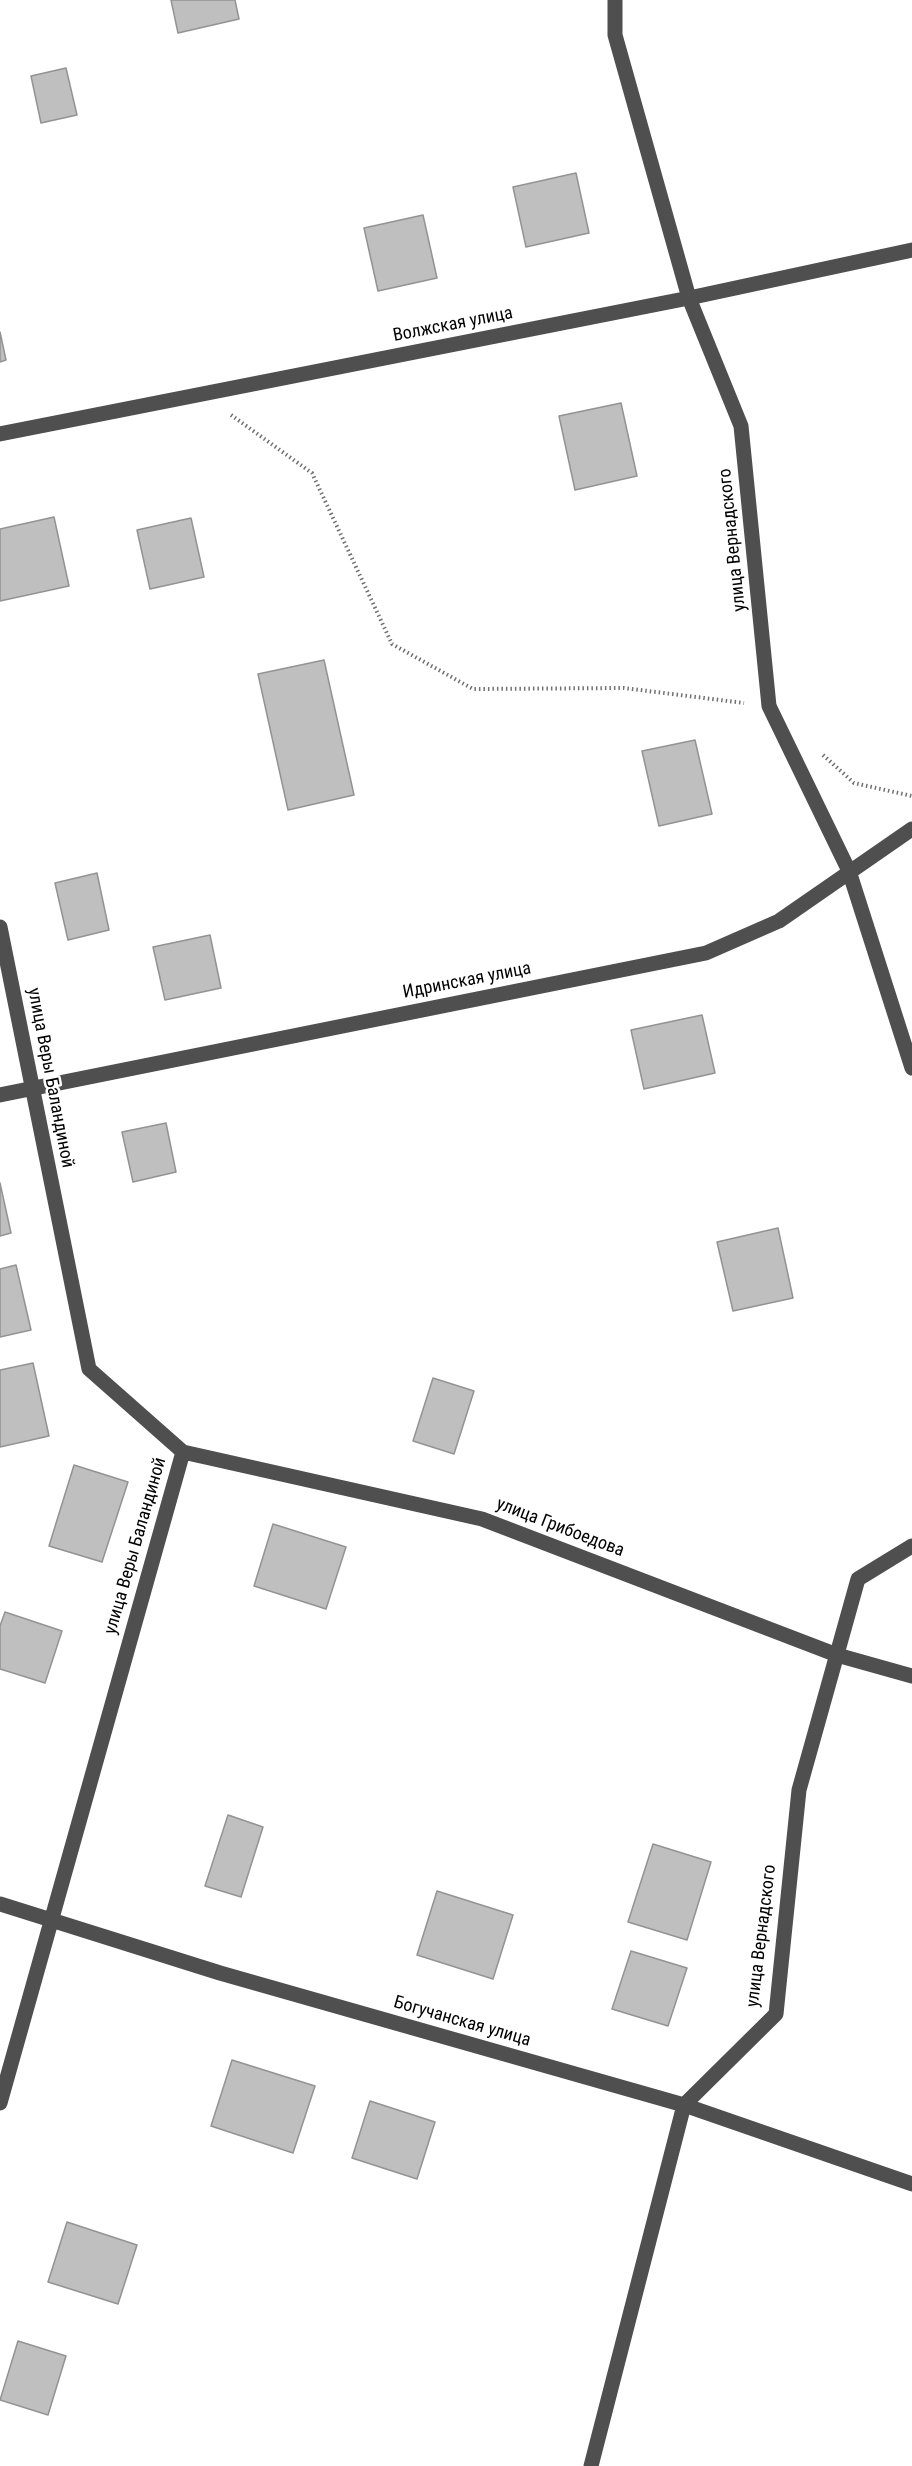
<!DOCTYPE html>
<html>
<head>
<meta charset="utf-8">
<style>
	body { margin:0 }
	canvas { display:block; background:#fff }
</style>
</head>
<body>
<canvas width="912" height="2466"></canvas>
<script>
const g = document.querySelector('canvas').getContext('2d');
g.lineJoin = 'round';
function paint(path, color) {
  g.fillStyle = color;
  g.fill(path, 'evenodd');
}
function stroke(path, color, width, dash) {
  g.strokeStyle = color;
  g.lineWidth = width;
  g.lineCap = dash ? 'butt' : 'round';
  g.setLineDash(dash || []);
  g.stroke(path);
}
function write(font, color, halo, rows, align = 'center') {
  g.font = font + ' "Roboto Condensed",sans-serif';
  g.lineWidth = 5;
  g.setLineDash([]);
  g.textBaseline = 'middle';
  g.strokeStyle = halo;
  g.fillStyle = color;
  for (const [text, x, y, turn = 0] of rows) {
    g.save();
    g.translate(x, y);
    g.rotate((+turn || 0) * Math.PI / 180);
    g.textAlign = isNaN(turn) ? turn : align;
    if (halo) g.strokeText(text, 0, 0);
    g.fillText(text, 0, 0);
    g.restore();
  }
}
const building = new Path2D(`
	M171,0H235L239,19L178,33Z
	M66,68L77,115L41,123L31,76Z
	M576,173L589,233L526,247L513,187Z
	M423,215L437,278L378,291L364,228Z
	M0,332L6,360L0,362Z
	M621,403L637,476L575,490L559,416Z
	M54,517L69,586L0,601V529Z
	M191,518L204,577L150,589L137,530Z
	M324,660L354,795L288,810L258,674Z
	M695,740L712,814L659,826L642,751Z
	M97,873L109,930L68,940L55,883Z
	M210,935L221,988L165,1000L153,947Z
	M702,1015L715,1073L644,1089L631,1030Z
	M166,1123L176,1172L133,1182L122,1132Z
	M0,1183L11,1233L0,1236Z
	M778,1228L793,1298L733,1311L717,1242Z
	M16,1265L31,1330L0,1337V1269Z
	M33,1363L49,1436L0,1447V1370Z
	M433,1378L474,1391L454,1454L413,1441Z
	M74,1465L128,1482L102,1562L49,1546Z
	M273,1524L346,1547L326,1609L254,1586Z
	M5,1612L62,1631L45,1683L0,1669V1626Z
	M228,1815L263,1827L241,1897L205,1886Z
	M653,1844L711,1862L687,1940L628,1922Z
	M437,1891L513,1915L493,1979L417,1955Z
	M631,1951L687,1968L668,2026L612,2009Z
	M232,2060L315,2086L293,2153L211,2126Z
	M370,2101L435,2122L417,2179L352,2158Z
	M67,2222L137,2245L118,2304L48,2282Z
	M18,2341L66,2356L48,2415L0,2400Z`);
const path = new Path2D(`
	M231,415L312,473L392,644L473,689L624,688L744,703
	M823,755L854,783L912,796`);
const minor = new Path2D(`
	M615,0V35L689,298L741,426L769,706L849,871L912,1068
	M0,434L689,298L912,250
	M0,927L89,1369L183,1452L0,2103
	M0,1095L706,953L779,921L912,829
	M183,1452L482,1519L837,1655L912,1676
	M0,1904L220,1973L684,2105L912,2184
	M591,2466L684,2105L776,2014L799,1790L858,1579L912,1546`);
const streetNames = [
	["Волжская улица",453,325,-11],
	["улица Вернадского",733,540,-96],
	["Идринская улица",467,981,-11],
	["улица Веры Баландиной",50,1078,79],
	["улица Грибоедова",560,1528,21],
	["улица Веры Баландиной",136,1546,-74],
	["улица Вернадского",762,1936,-83],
	["Богучанская улица",462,2022,16]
];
paint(building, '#bfbfbf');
stroke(building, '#939393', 1.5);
stroke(path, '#717171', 4, [1.5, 3]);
stroke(minor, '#4f4f4f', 15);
write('18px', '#000', '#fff', streetNames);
</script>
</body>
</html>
